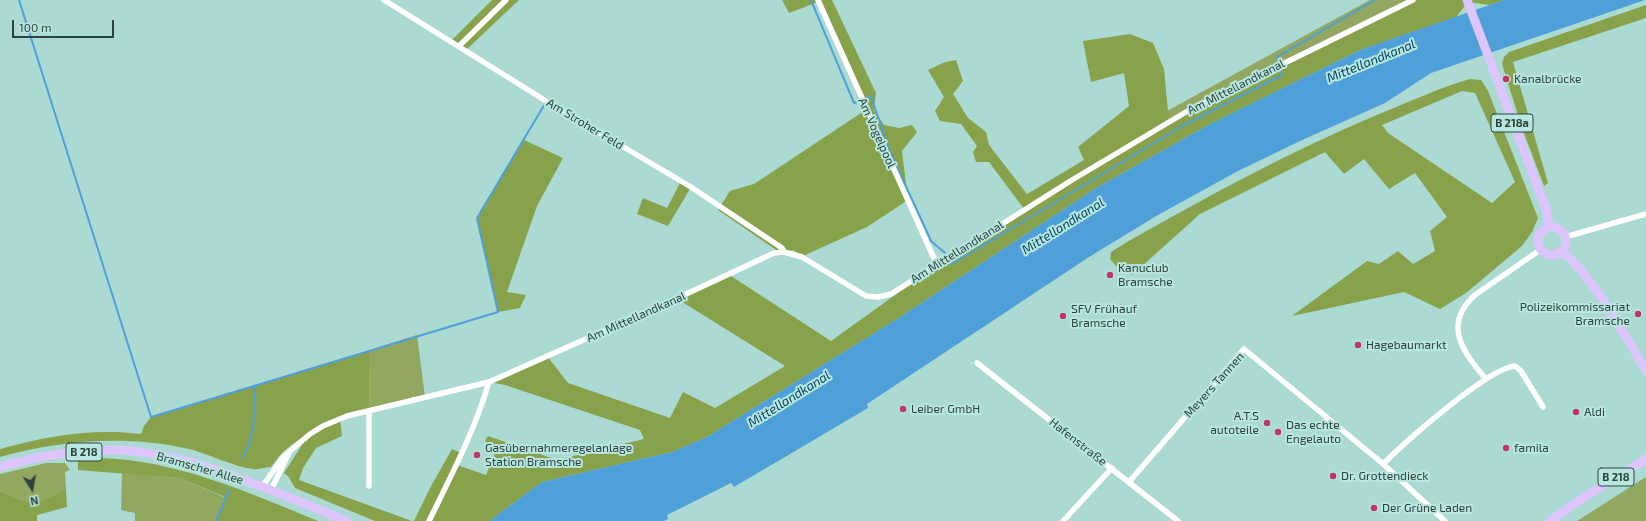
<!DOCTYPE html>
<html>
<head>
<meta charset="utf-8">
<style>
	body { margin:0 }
	#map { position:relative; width:1646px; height:521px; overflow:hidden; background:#abdad2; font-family:"Exo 2",sans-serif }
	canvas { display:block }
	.north { position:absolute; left:12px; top:469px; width:40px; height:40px; -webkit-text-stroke:3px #b7e7df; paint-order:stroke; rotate:169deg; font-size:11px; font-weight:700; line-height:16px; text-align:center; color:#2e413e }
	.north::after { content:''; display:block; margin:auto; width:14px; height:18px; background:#2e413e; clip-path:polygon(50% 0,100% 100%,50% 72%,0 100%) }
	.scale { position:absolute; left:12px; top:20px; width:102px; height:18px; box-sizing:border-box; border:2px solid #2e413e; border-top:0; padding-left:5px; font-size:12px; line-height:14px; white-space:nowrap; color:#2e413e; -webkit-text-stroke:3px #b7e7df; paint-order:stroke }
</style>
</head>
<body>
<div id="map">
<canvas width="1646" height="521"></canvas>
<div class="north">N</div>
<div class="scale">100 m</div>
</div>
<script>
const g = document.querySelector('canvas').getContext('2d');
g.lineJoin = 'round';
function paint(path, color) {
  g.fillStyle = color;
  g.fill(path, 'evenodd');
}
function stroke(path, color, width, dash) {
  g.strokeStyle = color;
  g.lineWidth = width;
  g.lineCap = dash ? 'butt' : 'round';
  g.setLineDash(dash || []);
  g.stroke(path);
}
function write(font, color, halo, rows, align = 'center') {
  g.font = font + ' "Exo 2",sans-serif';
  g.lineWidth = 4;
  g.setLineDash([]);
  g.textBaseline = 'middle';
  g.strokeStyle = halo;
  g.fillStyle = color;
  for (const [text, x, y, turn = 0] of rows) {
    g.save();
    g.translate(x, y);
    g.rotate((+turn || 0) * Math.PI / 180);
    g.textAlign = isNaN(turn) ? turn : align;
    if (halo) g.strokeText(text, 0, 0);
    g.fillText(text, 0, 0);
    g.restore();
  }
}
const green = new Path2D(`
	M1370,0H1413L1169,123L1167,111Z
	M417,335L425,397L369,411L370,350Z
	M46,463H65L70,470L65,472L66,489L35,504L3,493L0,490V474Z
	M122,473L179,478L226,498L216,521H135V513L121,510Z
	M1646,477V521H1577Z`);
const forest = new Path2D(`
	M492,0H519L466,50L451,41Z
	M782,0H832L876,93L874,110L884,125L899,128L912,125L917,132L902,151L908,200L867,227L803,256L793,250L782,254L718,210L730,191L754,184L867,109L818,2L789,13Z
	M1413,0H1504L1490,5L1468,2L1456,17L1360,50L1210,124L1096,188L897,319L707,437L672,452L542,482L489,521H414L430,488L452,449L461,453L457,465L486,475L496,451L485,441L488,436L557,460L644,439L640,430L505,385L489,382L547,356L568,383L670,418L683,392L715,408L785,366L679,300L731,276L831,341L937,265L1024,209L989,162H976L973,152L977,146L961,124L940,121L935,111L944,97L928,70L945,62L956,60L963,81L953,94L968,118L986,132L989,145L1027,194L1084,160L1078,147L1129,106L1124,73L1091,82L1083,41L1130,34L1153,43L1164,69L1169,122Z
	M1646,5V18L1513,62L1548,183L1544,186L1522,128L1502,64L1504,57L1509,52Z
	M1470,79L1481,80L1488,91L1538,218L1532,232L1522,246L1466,293L1440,309L1404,292L1292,316L1367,261L1379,264L1398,251L1413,264L1435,251L1430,231L1447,217L1415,173L1389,189L1364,159L1344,174L1325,152L1200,214L1132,275L1125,265L1117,267L1110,259L1111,252L1127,242C1210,195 1291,151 1379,114C1409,102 1439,88 1470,79ZM1462,91L1475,93L1515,182L1492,203L1388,133L1382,125Z
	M524,140L563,158L537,206L507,292L526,295L520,308L498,312L477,218Z
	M681,181L691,187L668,226L637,214L643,198L667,208Z
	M370,350L369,411L340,419L342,436L316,448L303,468L299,480L412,521H375L295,488L288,476L284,473L309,434C292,443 281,452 271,467C265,467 259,470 253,469C234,467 209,454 189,449C126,435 62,440 0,457V449C46,436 93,428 141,434L144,426L151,417Z
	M99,458C177,460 247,492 318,521H216L225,497L179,478L78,470V459Z
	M66,489L67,507L37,515V521H0V490L3,493L35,504Z`);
const water = new Path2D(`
	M1504,0H1645L1431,73L1385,103L1300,141L1238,171L1158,215L1089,257L867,404L868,408L734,487L731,483L667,515L668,519L664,521H489L542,482L672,452L707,437L897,319L1096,188L1210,124L1360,50Z`);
const stream = new Path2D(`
	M19,0L151,417L254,386
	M811,0L854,103L857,102
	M1278,60L1277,57L1375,0
	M868,97L871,96L889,150L928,234L931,241L945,253
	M950,261L952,264L1184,125L1282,75L1281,72
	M243,458C255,435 255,411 254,386L498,312L477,218L546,102
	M216,521L229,490`);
const street = new Path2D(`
	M384,0L546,101L691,187L782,248L784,252
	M818,0L937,265
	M459,46L506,0
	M1565,237L1646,214
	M977,363L1178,521
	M1486,379C1463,352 1442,325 1475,295L1540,250
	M369,411V486
	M1383,464C1404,443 1488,368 1515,366L1521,371L1543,407
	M1129,482L1244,349L1382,463L1445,521
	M262,487L283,457L310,434L323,426L347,416L489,382L669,302L774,253L784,252L802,257L866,296L878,297L891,294L1072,180L1191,109L1413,0
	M271,490L289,453
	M429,521C451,476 475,430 489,382
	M1063,521L1112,468`);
const primary = new Path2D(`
	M1467,0L1546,209L1549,227
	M1538 241a14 14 0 1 1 28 0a14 14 0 1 1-28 0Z
	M1562,251C1593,277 1625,335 1646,371
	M0,467C38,456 80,449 119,450C192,453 279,494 347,521
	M1550,521L1586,496L1646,459`);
const markers = [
	[1506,79,4,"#c03468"],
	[1110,275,4,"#c03468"],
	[1638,314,4,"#c03468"],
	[1063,316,4,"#c03468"],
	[1358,345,4,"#c03468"],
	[903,409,4,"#c03468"],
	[1576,412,4,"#c03468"],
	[1267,423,4,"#c03468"],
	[1278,432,4,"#c03468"],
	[1506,448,4,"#c03468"],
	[477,455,4,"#c03468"],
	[1333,476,4,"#c03468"],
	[1374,508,4,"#c03468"]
];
const shields = [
	[1512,123,42],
	[84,452,36],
	[1616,477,36]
];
const shieldNames = [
	["B 218a",1512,123],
	["B 218",84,452],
	["B 218",1616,477]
];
const poiNames = [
	["Kanalbrücke",1514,79],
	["Kanuclub",1118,268],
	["Bramsche",1118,282],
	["Polizeikommissariat",1630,307,"right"],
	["Bramsche",1630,321,"right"],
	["SFV Frühauf",1071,309],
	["Bramsche",1071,323],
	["Hagebaumarkt",1366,345],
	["Leiber GmbH",911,409],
	["Aldi",1584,412],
	["A.T.S",1259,416,"right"],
	["autoteile",1259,430,"right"],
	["Das echte",1286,425],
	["Engelauto",1286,439],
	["Gasübernahmeregelanlage",485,448],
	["Station Bramsche",485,462],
	["famila",1514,448],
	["Dr. Grottendieck",1341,476],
	["Der Grüne Laden",1382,508]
];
const streetNames = [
	["Am Mittellandkanal",1236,87,-27],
	["Am Stroher Feld",585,124,31],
	["Am Vogelpool",877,133,66],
	["Am Mittellandkanal",957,252,-32],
	["Am Mittellandkanal",636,317,-24],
	["Meyers Tannen",1214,385,-48],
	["Hafenstraße",1078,442,38],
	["Bramscher Allee",200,468,16]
];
const waterNames = [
	["Mittellandkanal",1371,61,-22],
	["Mittellandkanal",1063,226,-32],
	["Mittellandkanal",789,399,-32]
];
paint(green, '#92a760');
paint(forest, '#88a14b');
paint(water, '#4f9fd9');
stroke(stream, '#4f9fd9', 2);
stroke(street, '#fff', 5.5);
stroke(primary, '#ddc5fe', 9);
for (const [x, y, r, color] of markers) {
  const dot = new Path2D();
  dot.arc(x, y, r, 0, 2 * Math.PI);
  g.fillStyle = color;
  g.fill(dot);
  stroke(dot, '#b7e7df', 1.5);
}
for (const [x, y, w] of shields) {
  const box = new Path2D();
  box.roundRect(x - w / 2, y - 9, w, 18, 3);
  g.fillStyle = '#b7e7df';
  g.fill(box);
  stroke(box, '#2e413e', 1);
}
write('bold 11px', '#2e413e', null, shieldNames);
write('12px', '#2e413e', '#b7e7df', poiNames, 'left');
write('12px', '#2e413e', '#b7e7df', streetNames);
write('italic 13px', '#014369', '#b7e7df', waterNames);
</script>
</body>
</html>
